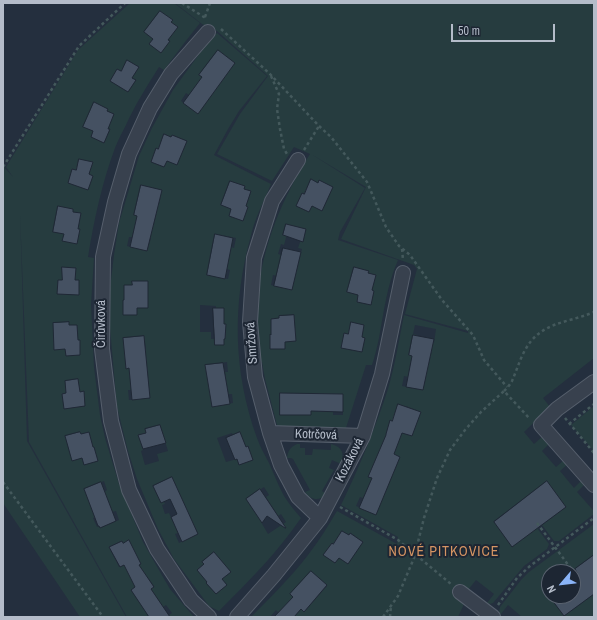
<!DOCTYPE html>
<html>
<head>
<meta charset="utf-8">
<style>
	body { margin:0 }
	#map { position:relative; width:597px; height:620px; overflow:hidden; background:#242f3e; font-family:"Archivo Narrow",sans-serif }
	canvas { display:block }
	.frame { position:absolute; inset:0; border:4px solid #b4bcc9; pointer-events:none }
	.north { position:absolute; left:541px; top:564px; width:40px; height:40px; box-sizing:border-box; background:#1d2633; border:1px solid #59626f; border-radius:50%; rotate:242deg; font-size:11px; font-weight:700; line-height:16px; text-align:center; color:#b4bcc9 }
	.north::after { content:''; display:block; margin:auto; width:14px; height:18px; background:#8ab4f8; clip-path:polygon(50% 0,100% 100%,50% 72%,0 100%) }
	.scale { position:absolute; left:451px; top:24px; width:104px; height:18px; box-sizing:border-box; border:2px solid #b4bcc9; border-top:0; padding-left:5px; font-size:12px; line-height:14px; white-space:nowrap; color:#b4bcc9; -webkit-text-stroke:3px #1d2633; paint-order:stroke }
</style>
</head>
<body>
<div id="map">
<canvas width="597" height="620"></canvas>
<div class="frame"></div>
<div class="north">N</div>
<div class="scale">50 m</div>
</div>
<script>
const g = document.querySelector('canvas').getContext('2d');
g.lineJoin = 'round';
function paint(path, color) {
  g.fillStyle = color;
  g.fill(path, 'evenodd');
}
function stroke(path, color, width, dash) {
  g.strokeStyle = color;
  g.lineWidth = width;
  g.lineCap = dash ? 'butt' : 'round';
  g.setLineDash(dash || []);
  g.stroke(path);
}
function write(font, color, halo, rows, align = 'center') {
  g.font = font + ' "Archivo Narrow",sans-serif';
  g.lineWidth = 4;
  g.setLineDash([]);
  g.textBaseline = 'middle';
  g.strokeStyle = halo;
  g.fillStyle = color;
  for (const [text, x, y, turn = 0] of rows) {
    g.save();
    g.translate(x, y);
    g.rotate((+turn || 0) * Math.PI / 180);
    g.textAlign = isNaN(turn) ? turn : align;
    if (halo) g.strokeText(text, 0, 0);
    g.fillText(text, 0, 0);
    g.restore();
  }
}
const green = new Path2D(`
	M130,3H174L200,23L185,42L164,70L159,67C147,86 135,105 126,125C122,133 118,140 115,148C102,183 94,220 88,257L94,258L91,305L94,367L100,415L105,438L119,484L143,542L163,577L170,589L194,617H166L172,613L166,605L163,607L151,589L154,586L148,578L131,590L139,602L142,600L149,611L146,613L149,617H127L29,442L20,213L27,441L126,617H80L3,503V166L13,177L6,167L78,50ZM172,20L168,40L169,41L149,44L153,39ZM127,60L139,67L132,78L136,80L128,92L110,81L117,69L121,71ZM94,103L108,109L107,111L114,114L108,129L110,130L104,143L91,137L93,131ZM79,159L92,162L89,174L93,176L88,190L68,183L72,170H76ZM58,206L73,209V212L81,213L78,229H79L63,241L64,234L53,232ZM62,267L76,268L75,280L79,281V295L57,294L58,280H62ZM69,323V325H77L78,340L80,341V355L66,356L65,349ZM78,379L80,392L84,391L85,406L64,409L66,393L65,381ZM80,432L81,434L89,432L93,447H94L98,461L84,465L82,458L72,461L65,436ZM104,481L107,490L104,492L112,512L116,511L119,520L100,528L99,526L97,527L93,518L95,517L84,489ZM129,540L141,564L124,565L119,567L109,547L121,541L123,543Z
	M175,3H594V358L543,398L550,407L524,432L534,444L543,436L549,444L542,451L556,467L564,460L568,464L560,471L574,488L582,480L585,484L577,492L593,510H594V514L559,541H554L542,525L566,507L547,482L494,521L512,547L537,528L549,544L547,549L524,566L493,603L490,604L487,603L494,594L476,580L468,590L462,599L464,604L458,617H294L301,609L304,612L327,586L311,571L293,597L279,613L276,610L270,617H251C271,597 291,577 308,555C319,541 328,526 337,511L397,544L398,537L341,505C359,468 375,429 388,389C395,365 399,340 404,315L468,333V331L405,314L417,269L414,265L341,239L366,187L311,154L365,188L340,232L338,240L398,260C387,285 384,311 379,338C377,347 375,356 372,365H366L346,428L284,427L277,425L265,379L262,362H259C258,340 257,319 258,297C262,245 283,197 310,154L294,147L272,181L217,154L240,114L268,76L217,31L202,24ZM311,179L318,183L319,180L333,187L322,211L312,206L309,212L296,206L302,193H304ZM286,224L306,229L303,242H300L298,248L302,249L292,290L271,285L273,275L277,276L282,255L278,254L281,244L284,245L287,234L283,233ZM354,267L369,271L368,273L376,275L372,290L374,291L371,305L357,302L358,295L348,292ZM294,315L295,341L285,342V349H270V335H271V319L279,318V316ZM351,322L364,325L362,337L365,338L362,352L341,348L348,334ZM415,325L436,329L434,343L430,342L428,349L432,350L429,363H426L423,376L426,377L423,390L402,386L404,376L408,377L412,356L409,354L411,345L415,346L417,335L413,334ZM280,393H315L329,397V394H342L343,415H333V412L311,411L290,415L280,414ZM406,406L420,412L412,436L402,433L399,439L386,434L390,421H392L405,409ZM381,448L400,457L395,470L389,475L392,476L376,514L356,506L360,497L363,498L372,478L369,477ZM342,531L349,535L351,533L363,542L348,564L339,558L335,563L323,555L332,543L333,544Z
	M217,33L267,76L239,111L228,129L214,155L271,184C264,201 255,218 251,235C232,304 233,371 257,438C260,447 265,455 269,463C274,474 278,485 284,496C289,504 295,511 301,518C277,553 249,581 219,611L209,606L174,559L158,529L137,479L128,451L117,407L110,328V288L114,255L119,223L139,156L152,128L173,90L200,53ZM218,50L198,113L181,101L186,93L189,95L202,77L200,75ZM164,134L171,137L173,135L187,141L177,165L167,161L164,167L151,162L156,148L158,149ZM230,181L244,186V189L251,192L246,206L243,221L229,216L231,209L221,205ZM141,185L162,190L159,204L155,203L154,210L157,211L154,224H150L147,237L151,238L147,251L127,246L129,237H132L137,216L134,215ZM215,234L236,238L234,248L231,247L227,269L230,270L228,279L207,275ZM148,281V308H137V315H123V301L124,300V285H132ZM200,305L216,306V308H224V324H226L225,338L211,339V332H200ZM144,336L146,350H142L143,357H146L150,398L129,400L128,390H131L129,368H126L125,359L127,347L124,348L123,338ZM227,362L228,372H225L228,394H232L233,403L212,406L206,365ZM160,425L168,451L157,454L159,461L145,465L141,451L143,450L138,435L146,433L145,429ZM240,432L246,447L248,446L253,460L239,465L237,459L226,462L217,438L232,433L233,435ZM172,477L178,490L175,492L181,497L198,534L179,543L175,534L178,533L169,513L165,514L162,505L165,504L160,494L157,495L153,486ZM264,487L269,495L266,497L278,516L281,514L286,522L268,534L261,522L264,520L253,510L246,499ZM214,552L231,572L222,579L227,585L216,594L206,583L207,582L197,570L204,564L202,562Z
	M594,406V451L571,425Z
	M297,444H300V448H305V455H312L313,449L331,450V444C342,447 345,453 341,464L332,460L329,468L334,470L322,491L326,494C319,502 311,500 305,492L310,490L293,459L291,458H287C288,451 290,447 297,444Z
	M594,524V555L571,572H549V588L546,591L564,616L594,594V617H522L508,605L501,614L499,612L500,607L521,580L529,572Z`);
const building = new Path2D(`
	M160,11L173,20L171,22L178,27L168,40L170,41L161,53L149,44L153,39L144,32Z
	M218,50L235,63L198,114L183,103L202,77L199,75Z
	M127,60L139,67L132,78L136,80L128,92L110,81L117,69L121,71Z
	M94,102L108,109L107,111L114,114L108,129H110L104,143L91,137L93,131L83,127Z
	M164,134L171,137L172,135L187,141L177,165L167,161L164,167L151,162L156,148L158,149Z
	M79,159L93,162L89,174L93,176L88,190L68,183L72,169L76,170Z
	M311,179L318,183L319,180L333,187L322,211L312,206L309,212L296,206L302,193L304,194Z
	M230,181L245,186L244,189L251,191L246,206L248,207L243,221L229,216L231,209L221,205Z
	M141,185L162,190L147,251L130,247L137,216L134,215Z
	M58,206L73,209V212L81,213L78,229H80L77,244L62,241L64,234L53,232Z
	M286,224L306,229L303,242L283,235Z
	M215,234L233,238L225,279L207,275Z
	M283,248L301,252L292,290L274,286Z
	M62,267L76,268L75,280H79V295L57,294L58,280H62Z
	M354,267L369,271L368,273L376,275L372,290L374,291L371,305L357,302L358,295L347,292Z
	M132,281H148V308H137V315H123V300H124V285H132Z
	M213,308H224V324H226L225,339H224V345H215Z
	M294,315L296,341L285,342V349H270V334L271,335V319L279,318V316Z
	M69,322V325H77L78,340H80V355L66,356L65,349L54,350L53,323Z
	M351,322L364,325L362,337L365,338L362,352L341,348L344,333L348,334Z
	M413,335L434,339L423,390L406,387L412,356L409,355Z
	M144,336L150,398L132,400L129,368L126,369L123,338Z
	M223,363L230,404L212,407L205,365Z
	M78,379L80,392L84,391L85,406L64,409L62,394L66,393L65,381Z
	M280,393L343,394V412L311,411V415H280Z
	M398,404L421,412L412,436L402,433L394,454L400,457L376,515L359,508L372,478L368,477L386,435V434L390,420L392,421Z
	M160,425L166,443L143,449L138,435L146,433L145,429Z
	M80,432L81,434L89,432L93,447H94L98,461L84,465L82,458L72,461L65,436Z
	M240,432L246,447L248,446L253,460L239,465L237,459L235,460L226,438Z
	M172,477L198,534L182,542L171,517L177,514L170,499L161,503L153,486Z
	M547,481L566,507L512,547L494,522Z
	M101,482L116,521L100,528L99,526H98L84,489Z
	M260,489L286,528H285L267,516L262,523L246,499Z
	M342,531L349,535L350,533L363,542L348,564L339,558L335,563L323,555L332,543L333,544Z
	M129,540L141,564L139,565L154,587L151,589L170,617H149L131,590L135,587L124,565L120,567L109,547L122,541L123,543Z
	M214,552L231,572L222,579L227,585L216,594L206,583L207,582L197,570L204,564L202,562Z
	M594,555V594L564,616L549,596H573V576L577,573L575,569Z
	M311,571L327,585L304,612L301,609L294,617H274L293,597L290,594Z`);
const path = new Path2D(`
	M182,3L207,19
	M205,17L210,3
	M221,29L270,74L319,126L331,137L367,182L386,227L399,246L410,255L442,300L473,335L484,360L507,387
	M271,76L279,94L277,109L280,129L284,149L287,154
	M304,150L319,126
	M3,167L79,46L125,3
	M402,249L403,260
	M504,391C507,388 510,385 512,381C516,372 519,362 524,352C540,321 566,324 594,312
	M565,418L594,453
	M569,424L594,404
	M3,482L103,617
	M340,507L398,540L451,584
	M537,523L575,574
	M498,605L517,578L530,566L594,518
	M383,617L398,596L414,558L424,518L437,478L450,450L465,430L481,412L504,391L530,419
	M390,617L391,606`);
const minor = new Path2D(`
	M208,32L171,74L150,108L129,154L115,202L103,257L102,349L111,421L129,490L157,549L191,600L209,617
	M298,160L272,201L254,258L250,322L255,377L270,433L281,465L298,497L320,518
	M594,382L557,409L541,425L594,485
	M270,433L363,436
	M460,592L493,617
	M237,617L274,575L320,518L363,436L382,374L403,273`);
const streetNames = [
	["Čirůvková",102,324,-90],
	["Smržová",252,343,-94],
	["Kotrčová",316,435,2],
	["Kozáková",350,460,-63]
];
const neighbourhoodNames = [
	["NOVÉ PITKOVICE",444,552]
];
paint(green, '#263c3f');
paint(building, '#455162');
stroke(building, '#1f2835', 1);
stroke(minor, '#565f6c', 16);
stroke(path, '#44595c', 2.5, [3, 3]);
stroke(minor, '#38414e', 14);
write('13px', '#b4bcc9', '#1d2633', streetNames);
g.letterSpacing = '1px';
write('14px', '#d59563', '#1d2633', neighbourhoodNames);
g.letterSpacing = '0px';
</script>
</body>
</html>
